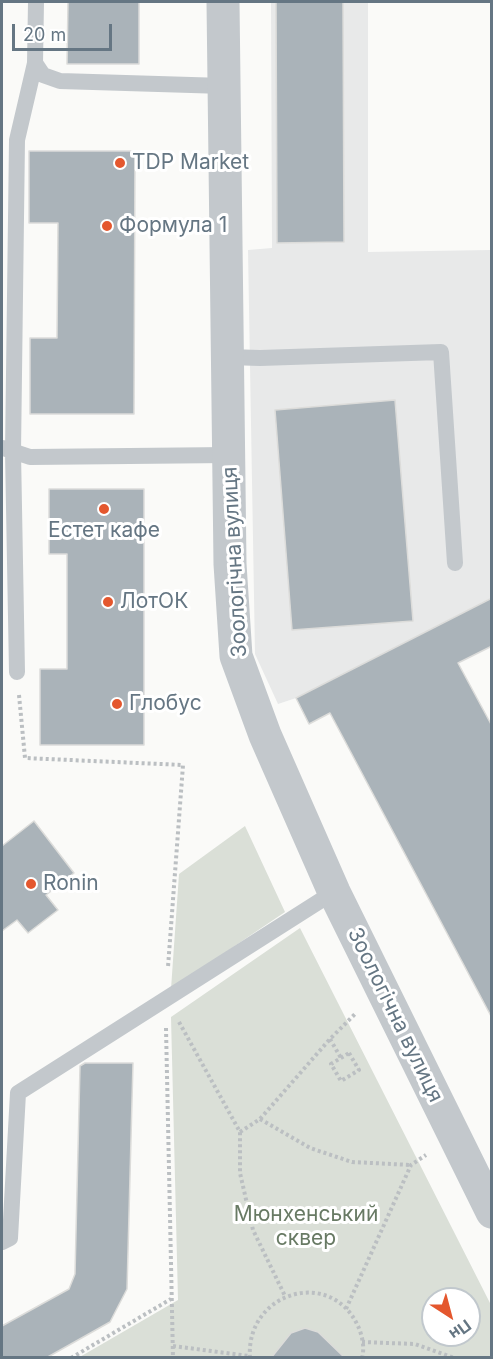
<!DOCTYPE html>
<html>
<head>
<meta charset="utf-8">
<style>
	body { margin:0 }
	#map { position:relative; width:493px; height:1359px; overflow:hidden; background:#fafaf8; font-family:Inter,sans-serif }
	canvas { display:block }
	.frame { position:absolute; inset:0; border:3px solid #657683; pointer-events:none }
	.north { position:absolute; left:421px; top:1287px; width:60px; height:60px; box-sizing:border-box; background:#fff; border:2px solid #c1c8cd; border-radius:50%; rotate:144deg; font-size:16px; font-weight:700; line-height:24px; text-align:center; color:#657683 }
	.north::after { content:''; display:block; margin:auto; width:21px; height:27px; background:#e4572e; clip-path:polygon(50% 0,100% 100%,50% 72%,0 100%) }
	.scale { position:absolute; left:12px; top:24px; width:100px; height:27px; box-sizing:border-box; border:3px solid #657683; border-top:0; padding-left:8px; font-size:18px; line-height:21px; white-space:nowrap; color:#657683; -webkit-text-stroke:4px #fff; paint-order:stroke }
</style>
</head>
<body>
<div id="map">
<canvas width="493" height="1359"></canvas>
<div class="frame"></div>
<div class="north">Пн</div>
<div class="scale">20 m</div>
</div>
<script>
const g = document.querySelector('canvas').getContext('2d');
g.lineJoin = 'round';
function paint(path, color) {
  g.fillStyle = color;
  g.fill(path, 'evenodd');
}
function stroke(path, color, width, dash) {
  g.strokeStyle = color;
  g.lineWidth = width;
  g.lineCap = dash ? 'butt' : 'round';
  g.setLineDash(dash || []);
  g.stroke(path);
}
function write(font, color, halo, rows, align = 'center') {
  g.font = font + ' Inter,sans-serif';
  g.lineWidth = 6;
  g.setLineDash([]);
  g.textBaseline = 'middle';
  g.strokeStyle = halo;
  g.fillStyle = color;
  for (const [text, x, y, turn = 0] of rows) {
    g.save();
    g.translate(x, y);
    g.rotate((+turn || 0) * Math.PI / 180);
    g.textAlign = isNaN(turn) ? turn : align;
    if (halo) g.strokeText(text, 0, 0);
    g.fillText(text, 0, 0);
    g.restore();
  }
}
const built = new Path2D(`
	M271,2H368V252L491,250V598L296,698L278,704L255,654L248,250L272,248Z`);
const green = new Path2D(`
	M245,826L285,912L171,989L179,874Z
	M300,928L491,1305V1357L78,1358L178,1300L171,1017ZM433,1299H469V1335H433Z`);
const building = new Path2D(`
	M68,2H139V64H67Z
	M276,2H343L344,242L277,243Z
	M29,151H135L134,414H30V338H57L58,223H29Z
	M395,400L413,621L292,630L275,410Z
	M49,489H144V745H40V669H67V554H49Z
	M492,598V646L458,663L492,726V1018L330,713L309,724L296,698Z
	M34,821L74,873L46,895L58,910L28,933L17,920L2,931V846Z
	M85,1063H133L127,1289L110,1322L46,1358H2V1326L69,1289L75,1274L80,1066Z
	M305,1328L318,1332L345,1358H271L291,1333Z`);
const path = new Path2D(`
	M19,695L25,758L183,765L168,967
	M179,1022L240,1132V1173L253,1230L285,1296
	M166,1028L173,1358
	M330,1039L341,1058
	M349,1053L359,1070L341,1081L331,1064Z
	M260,1119L310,1148L352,1162L411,1165
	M240,1132L260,1119L330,1039L355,1014
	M346,1309L411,1165L426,1155
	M362,1342L415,1344L454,1358
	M173,1346L249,1356
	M71,1358L171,1299
	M250,1358C245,1293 330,1266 358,1326C362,1335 365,1347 362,1358`);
const service = new Path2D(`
	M36,2L35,63L43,75L60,81L224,86
	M228,357L260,358L441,352L455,563
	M3,448L30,457L229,455
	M17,672L13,452L17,140L35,63
	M2,1242L10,1238L18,1093L334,892`);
const tertiary = new Path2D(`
	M223,2L230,564L236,656L265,735L334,892L492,1212`);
const markers = [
	[120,163,6,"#e4572e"],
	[107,226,6,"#e4572e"],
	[104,509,6,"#e4572e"],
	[108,602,6,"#e4572e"],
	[117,704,6,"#e4572e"],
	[31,884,6,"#e4572e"]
];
const poiNames = [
	["TDP Market",132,163],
	["Формула 1",119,226],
	["Естет кафе",104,531,"center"],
	["ЛотОК",120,602],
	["Глобус",129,704],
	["Ronin",43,884]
];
const streetNames = [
	["Зоологічна вулиця",235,562,-93],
	["Зоологічна вулиця",395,1015,64]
];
const parkNames = [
	["Мюнхенський",306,1215],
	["сквер",306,1239]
];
paint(built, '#e8e9e9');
paint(green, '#dadfd7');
paint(building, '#aab3b9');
stroke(building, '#dcdcda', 1.5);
stroke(path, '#bbbfc2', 4, [3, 3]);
stroke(service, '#c3c8cc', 16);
stroke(tertiary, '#c3c8cc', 33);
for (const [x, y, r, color] of markers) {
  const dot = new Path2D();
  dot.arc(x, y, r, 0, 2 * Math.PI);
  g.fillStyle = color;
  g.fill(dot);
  stroke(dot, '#fff', 2);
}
write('21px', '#657683', '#fff', poiNames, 'left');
write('21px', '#657683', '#fff', streetNames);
write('21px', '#687a64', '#fff', parkNames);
</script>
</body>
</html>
